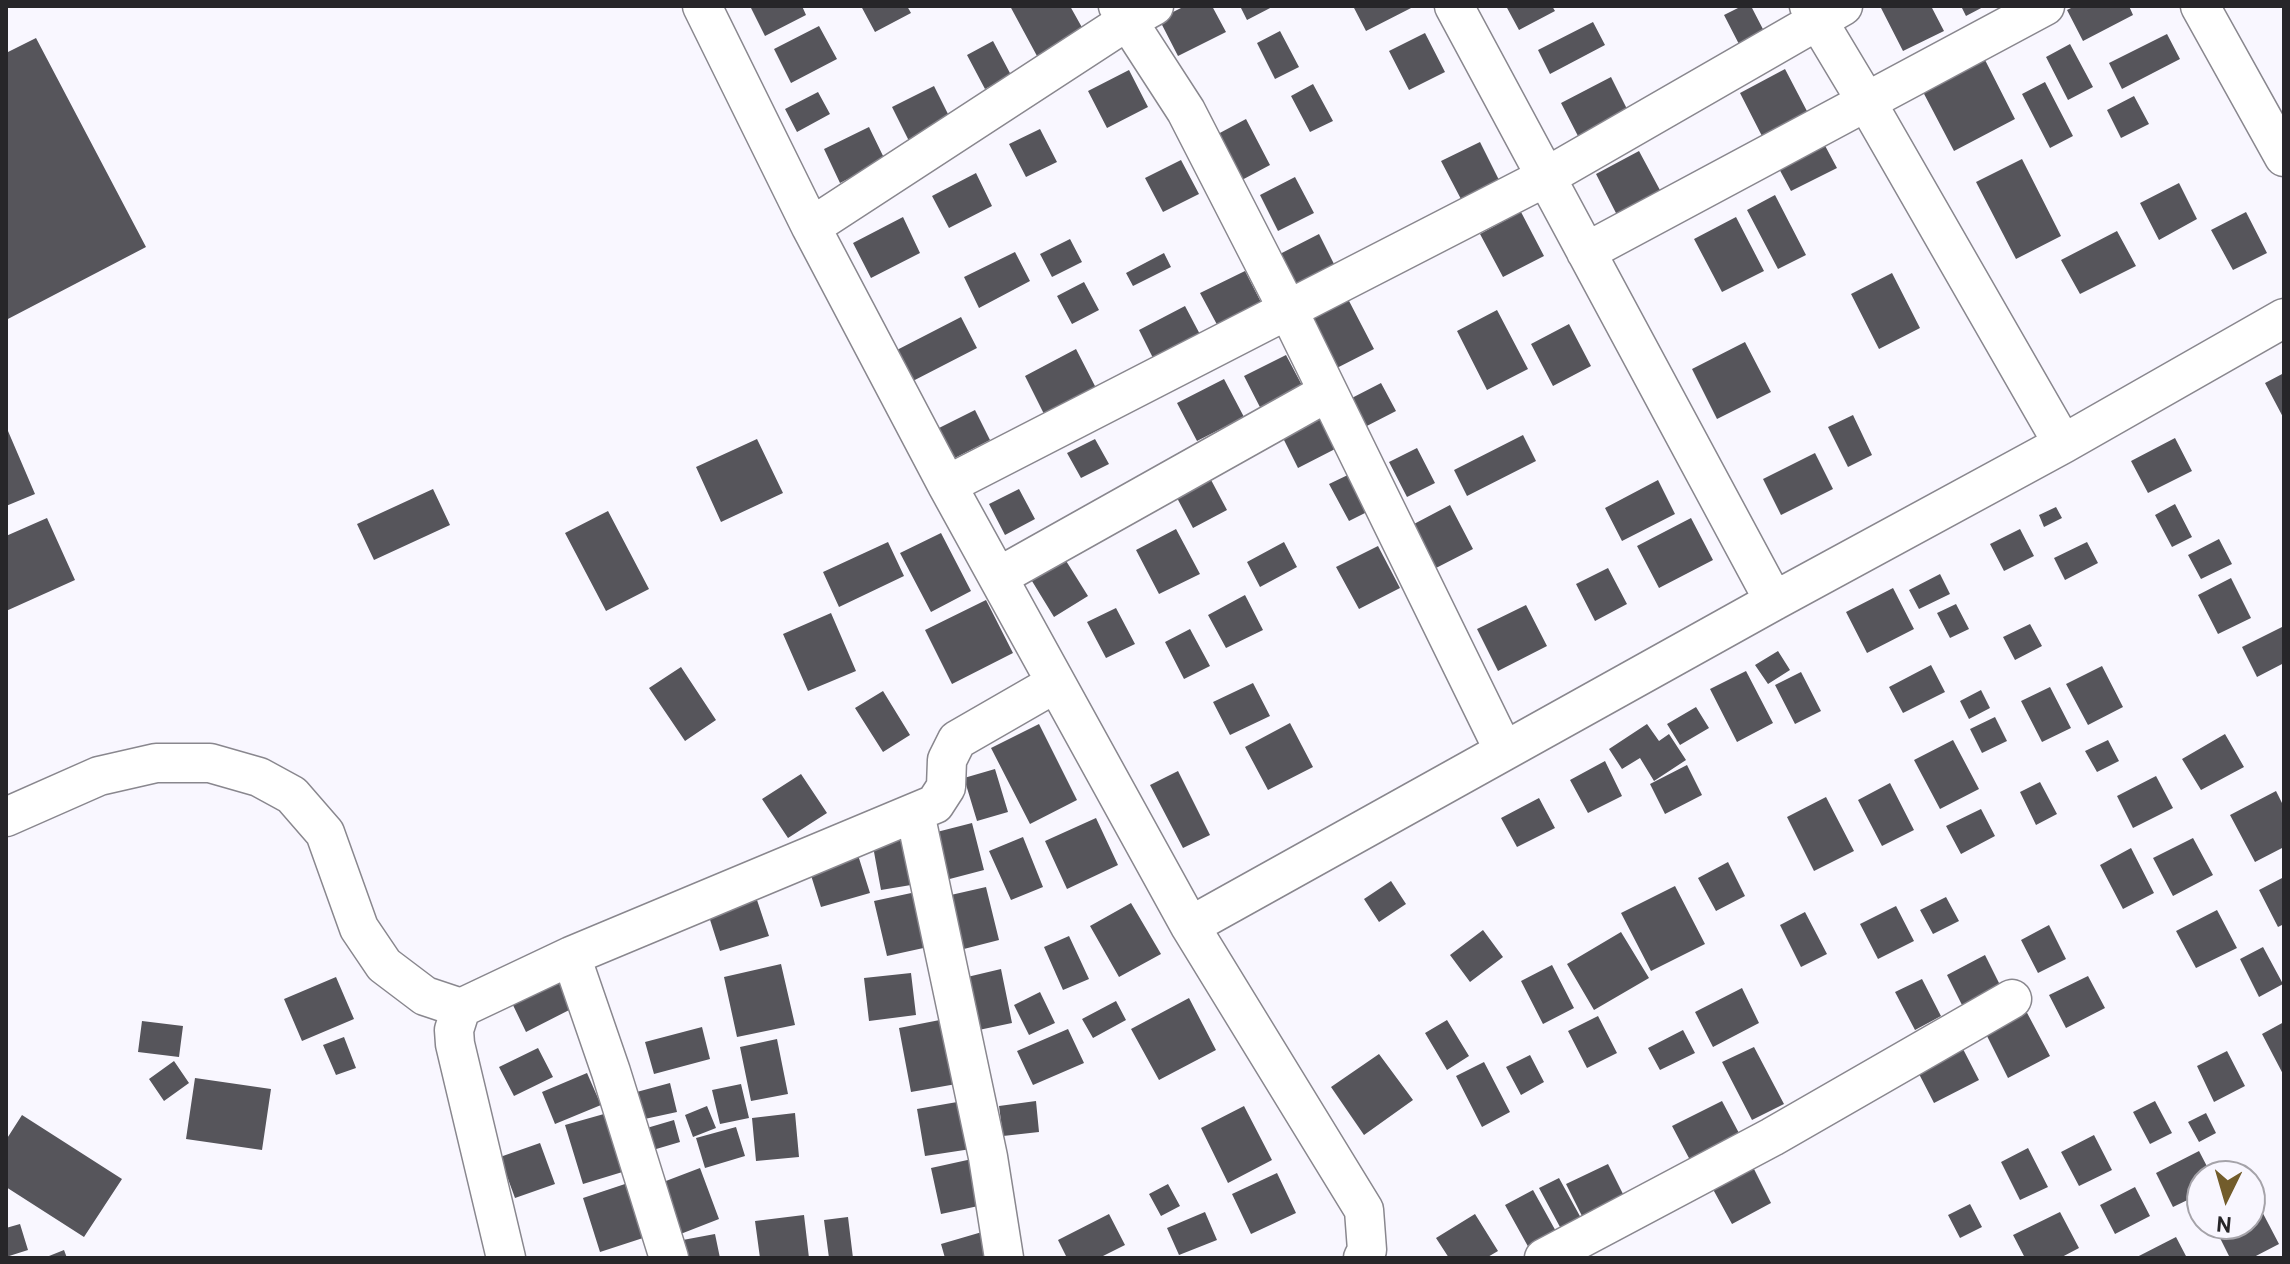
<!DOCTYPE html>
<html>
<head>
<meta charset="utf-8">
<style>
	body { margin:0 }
	#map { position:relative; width:2290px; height:1264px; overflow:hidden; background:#f9f7ff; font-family:Overpass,sans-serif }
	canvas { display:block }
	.frame { position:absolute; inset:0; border:8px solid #272629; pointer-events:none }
	.north { position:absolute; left:2186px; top:1160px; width:80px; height:80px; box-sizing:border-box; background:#f9f7ff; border:2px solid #a5a3a9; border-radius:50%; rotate:185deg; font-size:22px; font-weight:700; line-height:32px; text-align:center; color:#272629 }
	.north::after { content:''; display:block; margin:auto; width:28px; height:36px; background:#725c2b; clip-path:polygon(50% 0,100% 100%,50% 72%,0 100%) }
</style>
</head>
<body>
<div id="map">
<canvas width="2290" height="1264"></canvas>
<div class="frame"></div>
<div class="north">N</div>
</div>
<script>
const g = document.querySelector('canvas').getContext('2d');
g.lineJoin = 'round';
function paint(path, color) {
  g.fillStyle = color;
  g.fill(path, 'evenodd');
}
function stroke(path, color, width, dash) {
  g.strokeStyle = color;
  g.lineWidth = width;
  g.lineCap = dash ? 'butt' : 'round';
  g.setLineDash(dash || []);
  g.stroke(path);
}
const building = new Path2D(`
	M750,6H802L806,15L765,36Z
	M861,6H907L911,13L875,32Z
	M1010,6H1070L1084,31L1037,56Z
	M1185,6H1212L1226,32L1178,56L1159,19Z
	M1240,6H1274L1247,20Z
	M1353,6H1415L1366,31Z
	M1506,6H1552L1555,11L1519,30Z
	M1742,6H1751L1766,35L1741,48L1724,15Z
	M1880,6H1931L1944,31L1903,51Z
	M1961,6H1985L1966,16Z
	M2075,6H2129L2133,15L2083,41L2067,10Z
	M1593,22L1605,45L1550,74L1538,50Z
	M819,26L837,59L791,83L774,49Z
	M1280,31L1299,67L1275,79L1257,43Z
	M1425,33L1445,72L1409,90L1389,51Z
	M2167,34L2180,59L2122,89L2109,63Z
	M36,38L146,247L6,320V53Z
	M993,41L1011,75L985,89L967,55Z
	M2070,44L2093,87L2068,100L2046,57Z
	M1984,58L2015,119L1954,151L1922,90Z
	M1785,69L1809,115L1763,138L1740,93Z
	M1129,70L1148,107L1107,128L1088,91Z
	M1611,77L1628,111L1578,136L1561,103Z
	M2045,82L2073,136L2050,148L2022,94Z
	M1313,84L1333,121L1310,132L1291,96Z
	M934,86L952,122L910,143L892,107Z
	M818,92L830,114L797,132L785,109Z
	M2134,96L2149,124L2121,138L2107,110Z
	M1246,119L1270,165L1240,181L1216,135Z
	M869,127L885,160L840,183L824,149Z
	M1040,129L1057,162L1026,177L1009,144Z
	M1822,140L1837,168L1791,191L1776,163Z
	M1480,142L1500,182L1462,201L1441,161Z
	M1639,151L1661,192L1617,215L1596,174Z
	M2022,159L2061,236L2016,259L1976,182Z
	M1181,160L1199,194L1163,212L1145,178Z
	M976,173L992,206L949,228L932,196Z
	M1295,177L1314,213L1278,231L1260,195Z
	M2179,183L2197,219L2159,240L2140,203Z
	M1775,195L1806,255L1778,269L1747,210Z
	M1521,212L1544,256L1503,277L1480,234Z
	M2246,212L2267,253L2233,270L2211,230Z
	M903,217L920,253L871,278L853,243Z
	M1736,217L1764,271L1722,292L1694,239Z
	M2117,231L2136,266L2080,294L2061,260Z
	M1319,234L1337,270L1293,293L1274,257Z
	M1070,239L1082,262L1052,277L1040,254Z
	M1015,252L1030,281L979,308L964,277Z
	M1164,253L1171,267L1133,286L1126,273Z
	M1245,271L1265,310L1221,332L1200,293Z
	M1892,273L1920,328L1879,349L1851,294Z
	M1084,282L1099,310L1072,324L1057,296Z
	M1348,299L1374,349L1331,371L1305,320Z
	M1185,306L1203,340L1156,364L1139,330Z
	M1497,310L1528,369L1487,390L1457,331Z
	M961,317L977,348L909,383L893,352Z
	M1569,324L1591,366L1553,386L1531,344Z
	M1745,342L1771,392L1717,419L1692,369Z
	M1076,349L1096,388L1044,414L1025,376Z
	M1286,355L1305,391L1263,413L1244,376Z
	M2284,373V419L2265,383Z
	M1224,379L1244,417L1197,441L1177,403Z
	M1381,383L1396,411L1361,429L1346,401Z
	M975,410L990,440L947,462L931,432Z
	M1320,415L1337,448L1298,468L1281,434Z
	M1853,415L1872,455L1848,467L1828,427Z
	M8,431L35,494L6,506V432Z
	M1523,435L1536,461L1467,496L1454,470Z
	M2175,438L2192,471L2148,493L2131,461Z
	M757,439L783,493L721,522L696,467Z
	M1095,439L1109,464L1081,478L1067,453Z
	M1417,448L1435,483L1407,497L1389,462Z
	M1815,453L1833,489L1781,515L1763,479Z
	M1352,473L1371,510L1349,521L1329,484Z
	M1210,478L1227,510L1193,528L1176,496Z
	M1658,480L1675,514L1622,541L1605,508Z
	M433,489L450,525L374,560L357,524Z
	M1019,489L1035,519L1005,535L989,504Z
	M2175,504L2192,537L2172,547L2155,515Z
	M1450,505L1473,549L1436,568L1414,524Z
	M2056,507L2062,518L2044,527L2039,515Z
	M608,511L649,589L606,611L565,533Z
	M47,518L75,580L6,611V536Z
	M1691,518L1713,560L1659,588L1637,546Z
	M1176,529L1200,574L1159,594L1136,550Z
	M2020,529L2034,556L2004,571L1990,544Z
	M941,533L971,591L931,612L900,553Z
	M2219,539L2232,564L2201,579L2188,555Z
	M888,542L904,576L839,607L823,572Z
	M1284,542L1297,567L1260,587L1247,562Z
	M2087,542L2098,563L2065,580L2054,558Z
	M1378,546L1400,588L1359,609L1336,567Z
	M1058,548L1088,596L1054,617L1024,568Z
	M1608,568L1627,604L1595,621L1576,584Z
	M1940,574L1950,594L1919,609L1909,590Z
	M2231,578L2251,618L2218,634L2198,595Z
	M1893,588L1914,629L1867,653L1846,612Z
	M1245,595L1263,630L1226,648L1208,615Z
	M986,600L1013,653L952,684L925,630Z
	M1956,604L1969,629L1950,638L1937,613Z
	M1526,605L1547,646L1498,671L1477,629Z
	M1116,608L1135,644L1106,658L1087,622Z
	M831,613L856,671L808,691L783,634Z
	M2030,624L2042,646L2015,660L2003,637Z
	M2284,626V663L2257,677L2242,647Z
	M1190,629L1210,666L1184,679L1165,642Z
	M1778,651L1790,670L1768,684L1755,665Z
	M1931,665L1945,692L1903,713L1889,687Z
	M2102,666L2123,707L2088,725L2066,684Z
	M681,667L716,720L685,741L649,688Z
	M1746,671L1773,723L1737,742L1710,689Z
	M1801,672L1821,711L1795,724L1775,685Z
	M1253,683L1270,716L1230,735L1213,702Z
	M2050,687L2071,728L2042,742L2021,701Z
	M1981,690L1990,708L1969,719L1960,701Z
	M883,691L910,735L883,752L855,708Z
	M1696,707L1709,728L1680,745L1667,724Z
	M1995,717L2007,741L1982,753L1970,729Z
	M1290,723L1313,767L1268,790L1245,747Z
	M1039,724L1077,800L1030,824L991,748Z
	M1647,724L1659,741L1669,734L1686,760L1654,781L1640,758L1622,769L1609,749Z
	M2225,734L2244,767L2201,790L2182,759Z
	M1953,740L1979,789L1940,809L1914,760Z
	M2108,740L2119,761L2097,772L2085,751Z
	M1605,761L1622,796L1588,813L1570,780Z
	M1687,765L1702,795L1665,814L1650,784Z
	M995,769L1008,812L977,821L964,778Z
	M1178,771L1210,835L1183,848L1150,785Z
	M801,774L827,813L788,838L762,799Z
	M2156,776L2173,808L2133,828L2117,796Z
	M2040,782L2057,814L2036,825L2020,792Z
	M1890,783L1914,830L1882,846L1858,800Z
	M2276,791L2284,807V847L2255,862L2230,815Z
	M1826,797L1854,851L1814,871L1787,817Z
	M1539,798L1555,828L1517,847L1501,818Z
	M1981,809L1995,836L1961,854L1946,826Z
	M1096,818L1118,865L1067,889L1045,841Z
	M972,823L984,870L942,881L929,834Z
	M903,836L911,885L881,890L872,841Z
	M1023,837L1043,887L1011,900L989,851Z
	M2193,838L2213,875L2173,896L2153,858Z
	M2131,848L2154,893L2123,909L2100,865Z
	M858,855L870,893L821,907L809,869Z
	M1728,862L1745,896L1716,911L1698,878Z
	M2284,877V924L2278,927L2259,890Z
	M1391,881L1406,904L1379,922L1364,899Z
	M1675,886L1705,944L1651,971L1621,913Z
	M986,887L999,940L956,951L942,897Z
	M753,888L769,936L720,951L705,904Z
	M916,892L928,947L887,956L874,901Z
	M1946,897L1959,921L1933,934L1920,910Z
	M1131,903L1161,954L1119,977L1090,926Z
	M1896,906L1914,941L1878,959L1860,924Z
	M2217,910L2237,948L2196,968L2176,931Z
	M1805,912L1827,954L1801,967L1780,925Z
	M2049,925L2066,959L2038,973L2021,940Z
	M1483,930L1503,957L1470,982L1450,955Z
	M1621,932L1649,978L1594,1010L1567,964Z
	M1069,936L1089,979L1063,990L1044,947Z
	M2263,947L2283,984L2259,997L2240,959Z
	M1985,955L2000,985L1962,1005L1947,975Z
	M781,964L795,1025L737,1037L724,977Z
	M1552,965L1574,1008L1543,1024L1521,981Z
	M1001,969L1012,1023L974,1031L963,978Z
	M911,973L916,1015L869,1021L864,978Z
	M564,974L579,1005L526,1032L511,1001Z
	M2088,976L2105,1008L2066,1028L2049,995Z
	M336,977L354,1019L302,1041L284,999Z
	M1922,979L1941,1016L1915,1030L1895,992Z
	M1742,988L1759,1023L1713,1047L1695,1012Z
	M1040,992L1055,1023L1029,1035L1014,1005Z
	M1189,998L1216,1050L1159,1080L1131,1029Z
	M1116,1001L1126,1020L1093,1038L1082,1019Z
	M2025,1009L2050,1056L2008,1078L1984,1030Z
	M1598,1016L1617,1053L1587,1068L1568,1031Z
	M950,1018L962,1083L911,1092L899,1028Z
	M1447,1020L1469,1056L1447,1070L1425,1033Z
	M142,1021L183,1026L179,1057L138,1052Z
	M2284,1022V1076L2262,1034Z
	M702,1027L710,1059L654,1074L645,1042Z
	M1068,1029L1084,1063L1033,1085L1017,1051Z
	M1683,1030L1695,1053L1660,1070L1648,1048Z
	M344,1037L356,1068L336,1075L323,1045Z
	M777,1039L788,1094L751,1101L740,1047Z
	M1754,1047L1784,1104L1752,1120L1722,1062Z
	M538,1048L553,1077L514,1096L499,1067Z
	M1963,1049L1979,1080L1934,1103L1918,1072Z
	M2227,1051L2245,1086L2214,1102L2197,1066Z
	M1379,1054L1413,1100L1364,1135L1331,1087Z
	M1530,1055L1544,1082L1521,1095L1506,1067Z
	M174,1061L189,1083L164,1101L149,1079Z
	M1484,1062L1510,1112L1482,1127L1456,1076Z
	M587,1073L601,1105L555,1124L542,1092Z
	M195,1078L271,1089L262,1150L186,1139Z
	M670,1083L677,1112L640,1120L633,1093Z
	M741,1084L749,1118L720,1124L712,1090Z
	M963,1101L971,1149L925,1156L917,1109Z
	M1036,1101L1039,1132L1003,1136L999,1106Z
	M1722,1101L1740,1135L1690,1160L1672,1126Z
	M2155,1101L2172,1133L2150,1144L2133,1112Z
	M707,1106L716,1128L693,1137L685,1115Z
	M1244,1106L1272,1160L1228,1183L1201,1128Z
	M611,1112L629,1170L583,1184L565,1125Z
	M795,1113L799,1157L756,1161L752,1118Z
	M2206,1113L2216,1133L2199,1142L2188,1122Z
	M22,1115L122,1179L84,1237L6,1187V1140Z
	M674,1120L680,1142L646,1152L640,1130Z
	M736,1127L745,1156L705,1168L696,1138Z
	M2094,1135L2112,1170L2079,1186L2061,1152Z
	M540,1143L555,1184L515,1198L500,1157Z
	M2028,1148L2048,1187L2020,1200L2001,1162Z
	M2199,1151L2212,1176H2202V1193L2173,1207L2156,1173Z
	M972,1159L983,1205L941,1214L931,1168Z
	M1750,1161L1771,1203L1732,1224L1709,1182Z
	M1608,1164L1627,1202L1585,1222L1566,1184Z
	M700,1168L719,1219L678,1235L658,1184Z
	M1277,1173L1296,1213L1251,1234L1232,1194Z
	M1559,1178L1587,1229L1567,1240L1539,1188Z
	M625,1184L643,1238L600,1252L583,1198Z
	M1168,1184L1180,1206L1161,1216L1149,1194Z
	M2135,1187L2150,1216L2115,1234L2100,1205Z
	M1533,1190L1558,1235L1530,1250L1505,1205Z
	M2257,1202L2279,1244L2252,1258H2230L2213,1224H2250V1205Z
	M1970,1204L1982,1227L1960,1238L1948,1215Z
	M1205,1212L1217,1240L1179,1255L1167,1228Z
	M2060,1212L2079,1248L2060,1258H2025L2013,1235Z
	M1109,1214L1125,1245L1099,1258H1067L1058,1240Z
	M1475,1214L1498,1251L1486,1258H1449L1436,1238Z
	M804,1215L809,1258H760L755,1221Z
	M848,1217L853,1258H829L824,1220Z
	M20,1224L28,1250L6,1257V1228Z
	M982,1232L990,1258H945L941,1244Z
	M715,1234L720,1258H675L672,1242Z
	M2176,1237L2187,1258H2135Z
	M64,1250L67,1258H44Z`);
const minor = new Path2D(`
	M702,6L811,227L947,485L1190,926L1364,1210L1367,1250L1363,1258
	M1118,6L1186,111L1288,310L1504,751
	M1454,6L1774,601
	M1809,6L1866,101L2063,444
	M2200,6L2284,157
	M811,227L1127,21L1154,6
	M1586,252L2045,6
	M947,485L1546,177L1843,6
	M998,577L1328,392
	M915,813L988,1157L1004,1258
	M6,817L99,776L156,763H210L259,777L292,795L325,833L359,928L384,965L425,996L461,1008L571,956L935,804L946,787L947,760L957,740L1056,683
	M1190,926L1774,601L2063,444L2284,318
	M571,956L611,1072L669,1258
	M461,1008L454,1030L455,1044L506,1258
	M1544,1258L1772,1137L2012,999`);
paint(building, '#56555b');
stroke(minor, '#89878e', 41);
stroke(minor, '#fff', 38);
</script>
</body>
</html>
